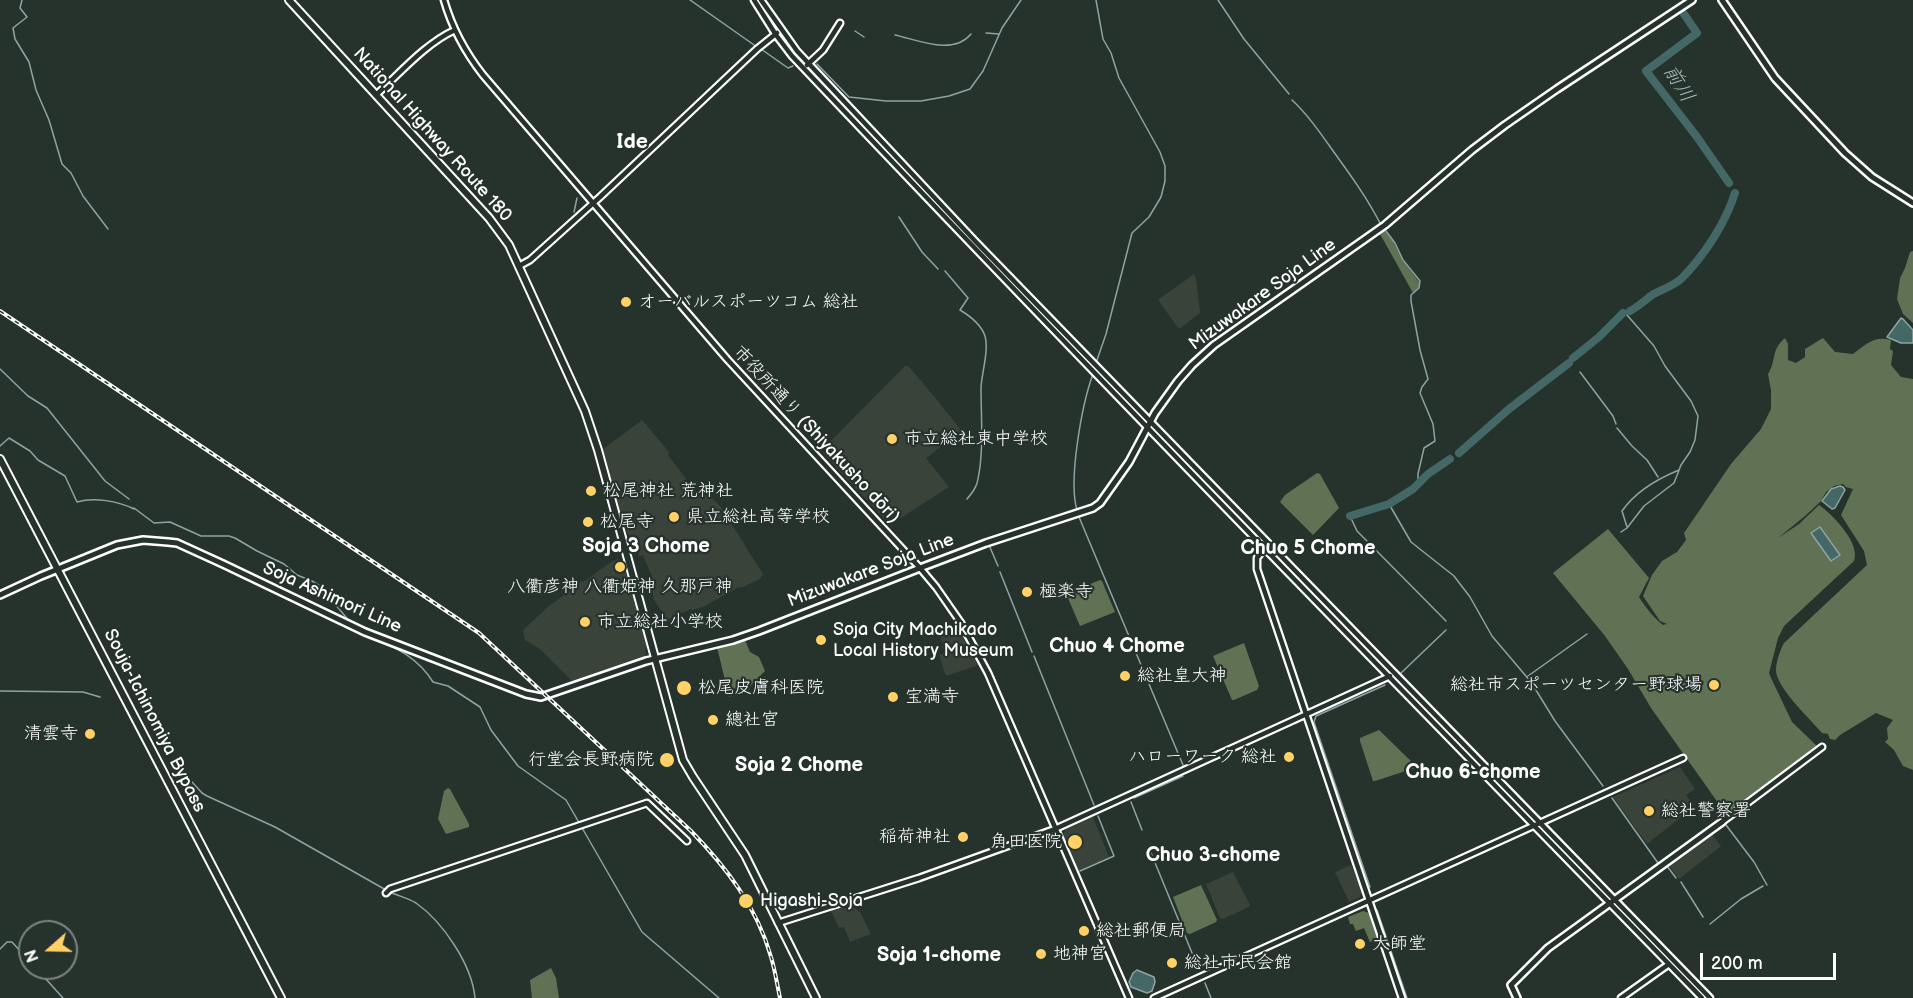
<!DOCTYPE html>
<html>
<head>
<meta charset="utf-8">
<style>
	body { margin:0 }
	#map { position:relative; width:1913px; height:998px; overflow:hidden; background:#26332d; font-family:"Balsamiq Sans",sans-serif }
	canvas { display:block }
	.north { position:absolute; left:18px; top:920px; width:60px; height:60px; box-sizing:border-box; background:#26332d; border:2px solid #7d8581; border-radius:50%; rotate:250deg; font-size:16px; font-weight:700; line-height:24px; text-align:center; color:#fff }
	.north::after { content:''; display:block; margin:auto; width:21px; height:27px; background:#ffd166; clip-path:polygon(50% 0,100% 100%,50% 72%,0 100%) }
	.scale { position:absolute; left:1700px; top:953px; width:136px; height:27px; box-sizing:border-box; border:3px solid #fff; border-top:0; padding-left:8px; font-size:18px; line-height:21px; white-space:nowrap; color:#fff; -webkit-text-stroke:4px #26332d; paint-order:stroke }
</style>
</head>
<body>
<div id="map">
<canvas width="1913" height="998"></canvas>
<div class="north">N</div>
<div class="scale">200 m</div>
</div>
<script>
const g = document.querySelector('canvas').getContext('2d');
g.lineJoin = 'round';
function paint(path, color) {
  g.fillStyle = color;
  g.fill(path, 'evenodd');
}
function stroke(path, color, width, dash) {
  g.strokeStyle = color;
  g.lineWidth = width;
  g.lineCap = dash ? 'butt' : 'round';
  g.setLineDash(dash || []);
  g.stroke(path);
}
function write(font, color, halo, rows, align = 'center') {
  g.font = font + ' "Balsamiq Sans","Klee One",sans-serif';
  g.lineWidth = 4.5;
  g.setLineDash([]);
  g.textBaseline = 'middle';
  g.strokeStyle = halo;
  g.fillStyle = color;
  for (const [text, x, y, turn = 0] of rows) {
    g.save();
    g.translate(x, y);
    g.rotate((+turn || 0) * Math.PI / 180);
    g.textAlign = isNaN(turn) ? turn : align;
    if (halo) g.strokeText(text, 0, 0);
    g.fillText(text, 0, 0);
    g.restore();
  }
}
const built = new Path2D(`
	M1194,274L1196,279L1200,313L1179,329L1158,300Z
	M905,366H908L923,383L962,431L926,458L949,487L890,525L823,453L827,450L825,447Z
	M642,420L669,452L668,455L696,492L702,488L720,506L763,574L760,579L743,587L737,588L705,606L692,610L691,609L667,620L654,600L652,589H648L646,579L652,576L648,567L643,555L639,557L637,548L625,529L602,450Z
	M618,559L620,565L625,564L626,570L625,571L648,647L645,649L646,654L644,658L572,681L540,649L525,640L523,630L548,607L582,581H585L611,562Z
	M956,625L978,665L946,676L939,655L944,653L942,647L943,645L938,632Z
	M1680,767L1695,789L1686,795L1694,807L1647,844L1613,797Z
	M1093,817L1109,857L1079,871L1063,835L1066,829Z
	M1711,833L1721,846L1679,879L1668,864Z
	M1351,865L1362,891L1360,897L1349,902L1335,872Z
	M1233,872L1250,905L1249,907L1223,919L1220,918L1206,884Z
	M848,904L860,912L871,934L850,942L844,927L839,928L830,909Z`);
const green = new Path2D(`
	M1385,231L1393,241L1403,261L1419,282V287L1413,293L1380,234Z
	M1913,251V323L1903,314L1897,299L1900,278L1905,268L1910,252Z
	M1785,338L1788,344V360L1796,363L1805,357V349L1823,338L1835,352L1853,354C1865,345 1874,335 1891,340L1890,349L1893,351L1891,365L1901,377L1913,379V770L1903,766L1894,750L1885,742L1888,739L1887,728L1893,720L1876,713L1840,735L1835,740L1830,739L1828,734L1822,733C1810,719 1777,688 1776,671C1776,661 1780,651 1784,643L1867,565L1864,551L1841,515L1853,489L1846,487L1843,484L1834,486L1826,492L1821,501L1805,516L1778,538L1799,524L1819,505C1832,514 1861,543 1854,561L1784,626L1778,638L1769,673L1771,678L1792,722L1817,746L1726,814L1651,708L1628,669L1605,636L1553,573L1608,529L1649,578L1639,597C1646,608 1653,617 1663,625L1667,624L1660,621L1643,596L1652,575L1662,561L1677,552L1686,540L1684,533L1731,464L1761,429L1771,409V390L1768,374C1777,360 1770,351 1785,338Z
	M1317,473L1320,474L1339,508L1313,535L1280,502L1285,495Z
	M1100,580L1102,581L1115,612L1080,626L1067,596L1068,593Z
	M745,640L750,652L759,657L765,671L746,690L729,697L717,647Z
	M1244,643L1259,686L1257,690L1234,700H1232L1213,656Z
	M1379,730L1416,766L1415,768L1375,781H1373L1360,741V738Z
	M448,788L450,789L469,824V827L446,834L438,819L444,791Z
	M1201,885L1217,920L1216,922L1190,934L1187,933L1173,897Z
	M1363,911L1369,913L1377,937L1376,940L1370,942L1364,928L1356,931L1353,924H1350L1348,917Z
	M551,968L556,978L559,998H532L530,980Z`);
const water = new Path2D(`
	M1901,318L1903,319L1913,330V343H1901L1887,337Z
	M1840,486L1843,487L1845,490L1835,508L1832,509L1822,501L1831,489Z
	M1820,527L1840,555L1831,561L1811,533Z
	M1137,970L1154,977L1155,982L1152,991L1147,993L1131,987L1129,982L1133,973Z`);
const stream = new Path2D(`
	M22,0L20,8L27,17L13,28L15,39L29,62L36,90L49,120L62,164L71,173L83,196L108,229
	M690,0L757,47
	M1218,0L1244,39L1289,94
	M855,31L864,37
	M986,33L999,34
	M895,35C918,40 953,56 971,34
	M761,49L788,68L793,66
	M817,64L849,97L886,101H921L949,96L970,89L983,71L1002,28L1021,0
	M1292,100C1307,114 1319,131 1331,148C1349,173 1366,196 1380,223
	M574,212L577,198
	M899,217L922,252L938,269
	M1386,231L1395,243L1403,260L1420,281L1419,288L1411,295V301L1420,350L1428,379L1422,387L1420,393L1433,424L1435,441L1424,448L1418,474V483
	M945,271L968,298L960,310C970,316 981,324 985,336C989,350 982,372 981,387C981,418 984,449 978,479C977,487 972,493 967,499
	M1096,363L1106,334L1132,233L1149,217L1161,197L1165,181V166L1160,152L1119,78L1111,53L1103,39L1096,0
	M0,369L28,396L47,408L105,481L129,499
	M1580,372L1613,416L1616,424
	M1617,428L1632,446L1647,460L1658,477
	M0,446L9,438L30,451L38,460L65,476L77,502C94,497 118,501 134,509
	M1389,504L1411,542L1454,576L1470,597L1492,636L1531,682L1555,721L1603,786
	M134,508L154,523L170,522L201,536H229L235,538L257,551L284,564L297,575L312,581L320,586L350,622L368,630
	M1077,510C1068,480 1082,404 1093,374
	M1350,516L1357,531L1446,621
	M1079,517L1183,765
	M1627,527L1622,511C1636,491 1657,479 1679,470
	M1621,532L1627,528L1644,506L1674,483L1681,465L1690,452L1695,440L1698,416L1691,401L1665,366L1654,346L1627,315
	M989,545L998,566
	M1000,572L1032,652
	M372,637C397,648 418,658 433,682L448,686L480,707L491,730L518,766L566,800L642,932L719,998
	M1034,656L1094,805
	M1401,673L1446,630
	M1528,676L1587,634
	M0,691L83,692L100,697
	M174,762L202,793L207,796L275,827L386,890
	M1134,798L1183,776
	M1612,798L1658,863
	M1131,802L1142,830
	M1726,825L1754,862L1767,885
	M1149,848L1199,970
	M1667,866L1676,878
	M1080,871L1114,856L1098,816
	M1681,882L1703,917
	M1370,887L1314,722L1316,716L1385,685
	M390,892C398,896 408,898 416,903C443,922 472,965 475,998
	M1377,910L1407,998
	M1710,924L1741,899L1763,886
	M0,949L7,942H12L30,962
	M36,968L63,998
	M1205,983L1211,998`);
const river = new Path2D(`
	M1684,14L1697,33L1646,71L1697,137L1729,183
	M1630,311C1638,307 1644,301 1652,295C1661,290 1673,286 1681,279C1704,256 1725,224 1735,193
	M1573,358L1599,337L1623,313
	M1459,453L1509,409L1569,363
	M1350,516L1389,504L1413,489L1428,474L1450,459`);
const tertiary = new Path2D(`
	M444,0C452,28 465,52 483,75L727,359L920,568L936,587L961,623L988,673L1129,998
	M754,0L776,35L792,56C1092,373 1397,685 1702,998
	M761,0L797,51L976,242L1710,998
	M807,65L823,50L840,23
	M376,95C400,73 426,43 455,30
	M519,266L530,260L600,197L757,49L777,33
	M1265,548L1257,558V569L1402,998
	M1722,822L1822,747
	M386,893L390,889L647,803L687,841
	M778,923L919,878L1055,829L1390,676
	M1154,998L1683,758
	M1621,998L1669,964`);
const secondary = new Path2D(`
	M1722,0L1775,78L1845,153L1872,177L1913,203
	M0,595L41,576L117,545L143,540L168,542L177,543L223,564L365,632L526,694L541,697L646,661L733,640L759,631L920,568L986,543L1093,508L1100,503L1129,462L1155,413L1178,381L1192,365L1214,345L1385,225L1472,150L1505,125L1557,89L1692,0
	M1517,998L1511,985L1548,948L1722,822`);
const trunk = new Path2D(`
	M289,0L489,218L509,245L585,411L598,450L683,760L693,777L745,855L816,998
	M0,459L281,998`);
const rail = new Path2D(`
	M0,311L479,633L691,831C726,867 757,907 771,957C775,970 777,984 780,998`);
const markers = [
	[626,302,6,"#ffd166"],
	[892,439,6,"#ffd166"],
	[591,491,6,"#ffd166"],
	[674,517,6,"#ffd166"],
	[588,522,6,"#ffd166"],
	[620,567,6,"#ffd166"],
	[1027,592,6,"#ffd166"],
	[585,622,6,"#ffd166"],
	[821,640,6,"#ffd166"],
	[1125,676,6,"#ffd166"],
	[1714,685,6,"#ffd166"],
	[684,688,8,"#ffd166"],
	[893,697,6,"#ffd166"],
	[713,720,6,"#ffd166"],
	[90,734,6,"#ffd166"],
	[1289,757,6,"#ffd166"],
	[667,760,8,"#ffd166"],
	[1649,811,6,"#ffd166"],
	[963,837,6,"#ffd166"],
	[1075,842,8,"#ffd166"],
	[746,901,8,"#ffd166"],
	[1084,931,6,"#ffd166"],
	[1360,944,6,"#ffd166"],
	[1041,954,6,"#ffd166"],
	[1172,963,6,"#ffd166"]
];
const streetNames = [
	["National Highway Route 180",432,135,48],
	["Mizuwakare Soja Line",1263,295,-36],
	["市役所通り (Shiyakusho dōri)",816,435,47],
	["Mizuwakare Soja Line",871,571,-21],
	["Soja Ashimori Line",332,598,24],
	["Souja-Ichinomiya Bypass",154,721,63]
];
const poiNames = [
	["オーバルスポーツコム 総社",638,302],
	["市立総社東中学校",904,439],
	["松尾神社 荒神社",603,491],
	["県立総社高等学校",686,517],
	["松尾寺",600,522],
	["八衢彦神 八衢姫神 久那戸神",620,587,"center"],
	["極楽寺",1039,592],
	["市立総社小学校",597,622],
	["Soja City Machikado",833,630],
	["Local History Museum",833,651],
	["総社皇大神",1137,676],
	["総社市スポーツセンター野球場",1702,685,"right"],
	["松尾皮膚科医院",698,688],
	["宝満寺",905,697],
	["總社宮",725,720],
	["清雲寺",78,734,"right"],
	["ハローワーク 総社",1277,757,"right"],
	["行堂会長野病院",654,760,"right"],
	["総社警察署",1661,811],
	["稲荷神社",951,837,"right"],
	["角田医院",1062,842,"right"],
	["Higashi-Soja",760,901],
	["総社郵便局",1096,931],
	["大師堂",1372,944],
	["地神宮",1053,954],
	["総社市民会館",1184,963]
];
const waterNames = [
	["前川",1678,84,58]
];
const neighbourhoodNames = [
	["Soja 3 Chome",646,547],
	["Chuo 5 Chome",1308,549],
	["Chuo 4 Chome",1117,647],
	["Soja 2 Chome",799,766],
	["Chuo 6-chome",1473,773],
	["Chuo 3-chome",1213,856],
	["Soja 1-chome",939,956]
];
const quarterNames = [
	["Ide",632,143]
];
paint(built, '#3a4339');
paint(green, '#617153');
paint(water, '#436866');
stroke(water, '#8ea4a3', 1.5);
stroke(stream, '#8ea4a3', 1.5);
stroke(river, '#436866', 8);
stroke(tertiary, '#fff', 9);
stroke(secondary, '#fff', 10);
stroke(trunk, '#fff', 10);
stroke(tertiary, '#26332d', 4.5);
stroke(secondary, '#26332d', 5);
stroke(trunk, '#26332d', 6);
stroke(rail, '#fff', 4);
stroke(rail, '#26332d', 1.5, [4.5]);
for (const [x, y, r, color] of markers) {
  const dot = new Path2D();
  dot.arc(x, y, r, 0, 2 * Math.PI);
  g.fillStyle = color;
  g.fill(dot);
  stroke(dot, '#26332d', 2);
}
write('18px', '#fff', '#26332d', streetNames);
write('18px', '#fff', '#26332d', poiNames, 'left');
write('italic 20px', '#aabbba', '#26332d', waterNames);
write('bold 20px', '#fff', '#26332d', neighbourhoodNames);
write('bold 21px', '#fff', '#26332d', quarterNames);
</script>
</body>
</html>
